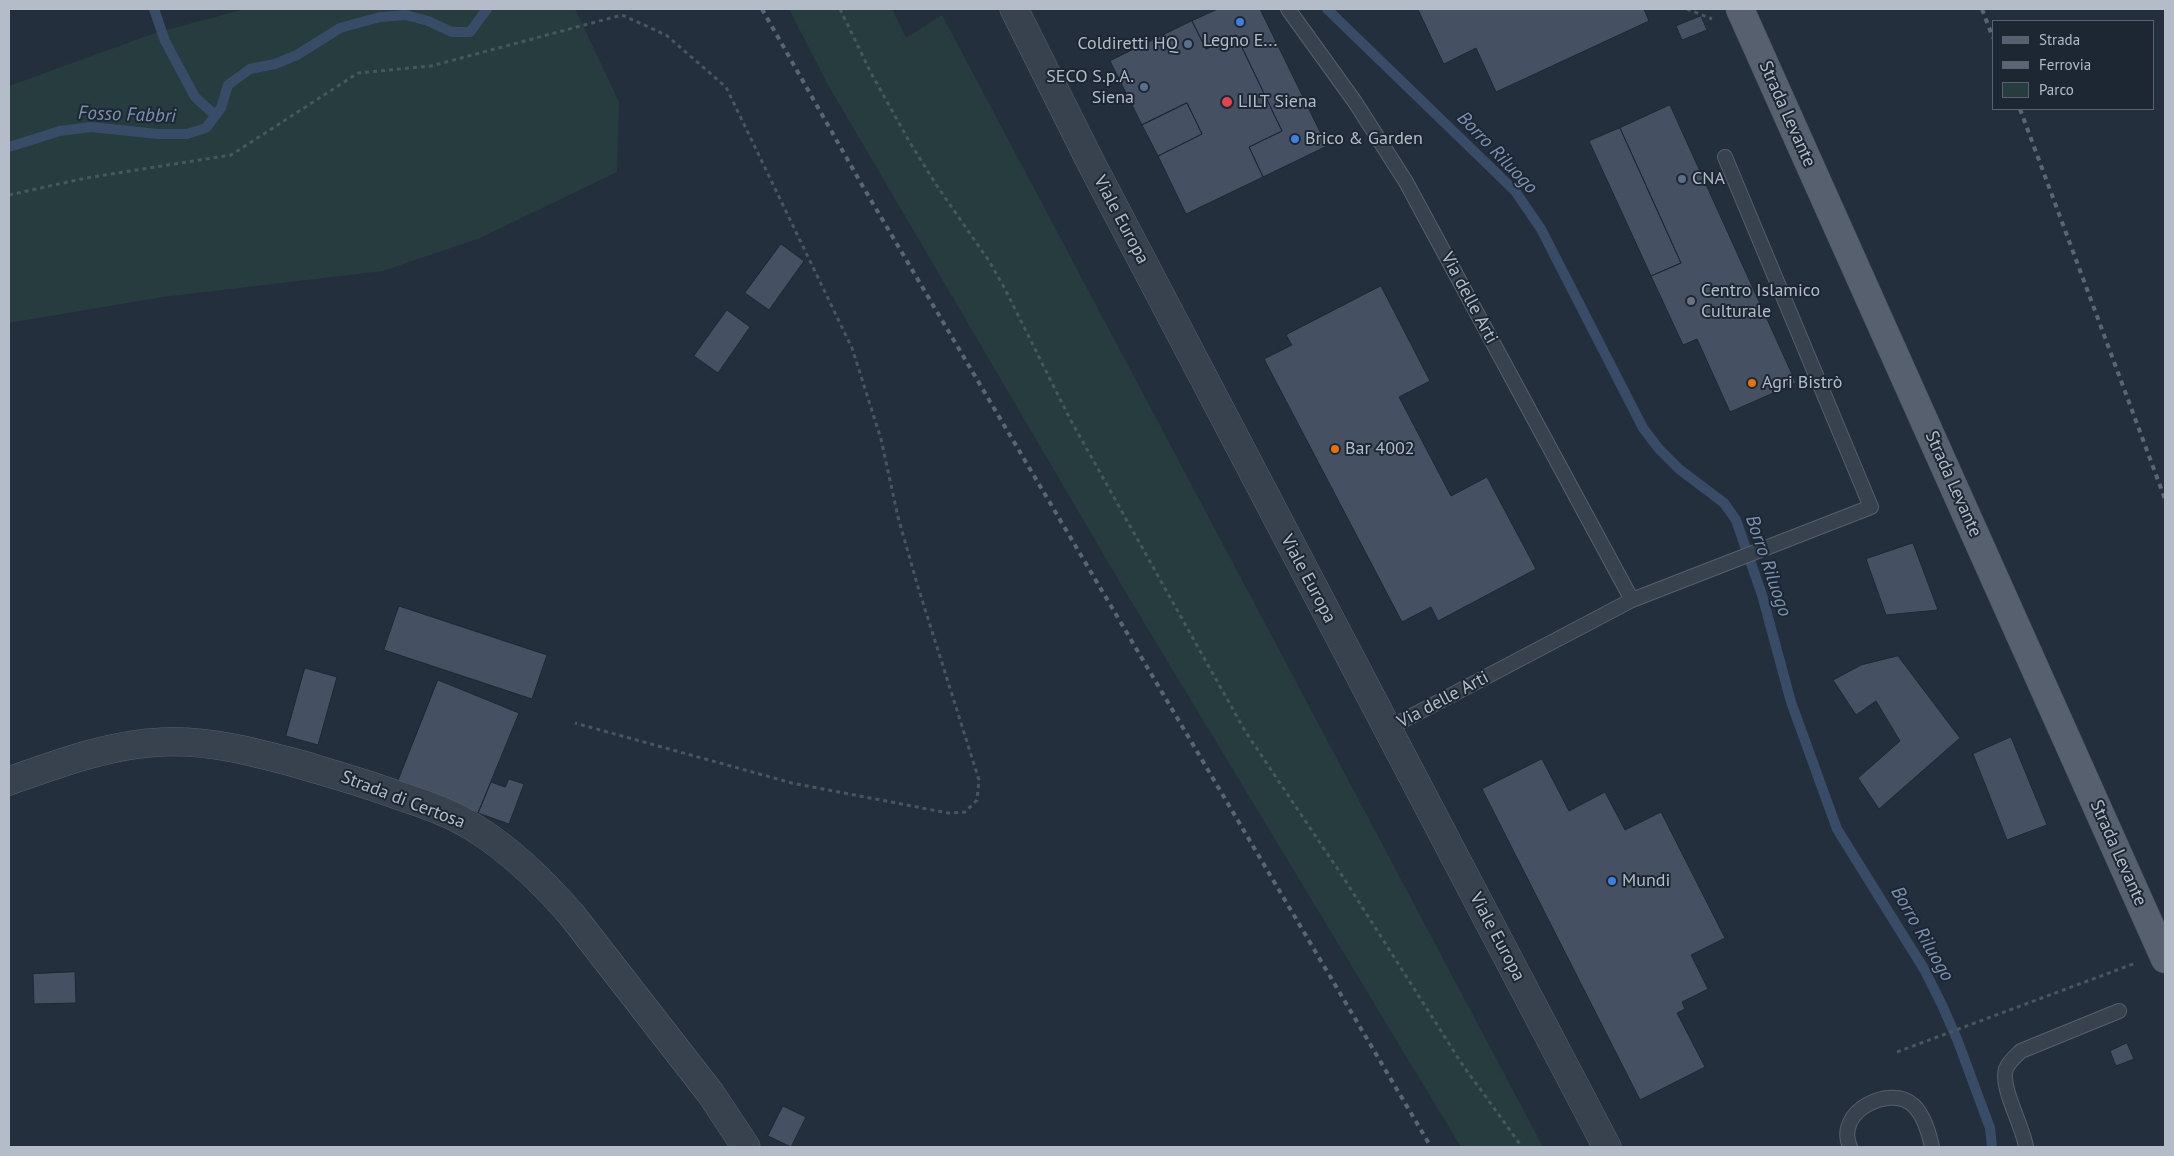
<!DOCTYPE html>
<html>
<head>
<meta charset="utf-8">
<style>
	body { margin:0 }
	#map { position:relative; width:2174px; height:1156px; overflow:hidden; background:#242f3e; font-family:"PT Sans",sans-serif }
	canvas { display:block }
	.frame { position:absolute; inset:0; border:10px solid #b4bcc9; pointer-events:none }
	.legend { position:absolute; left:1992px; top:20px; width:162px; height:90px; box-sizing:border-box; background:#1d2633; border:1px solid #59626f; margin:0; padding:6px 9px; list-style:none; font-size:15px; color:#b4bcc9 }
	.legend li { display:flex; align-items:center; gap:10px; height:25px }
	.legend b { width:25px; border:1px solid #59626f }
</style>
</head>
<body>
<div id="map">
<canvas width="2174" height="1156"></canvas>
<div class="frame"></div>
<ul class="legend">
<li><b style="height:6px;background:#56606e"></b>Strada</li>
<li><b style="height:6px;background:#5a6575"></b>Ferrovia</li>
<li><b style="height:14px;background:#263c3f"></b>Parco</li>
</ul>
</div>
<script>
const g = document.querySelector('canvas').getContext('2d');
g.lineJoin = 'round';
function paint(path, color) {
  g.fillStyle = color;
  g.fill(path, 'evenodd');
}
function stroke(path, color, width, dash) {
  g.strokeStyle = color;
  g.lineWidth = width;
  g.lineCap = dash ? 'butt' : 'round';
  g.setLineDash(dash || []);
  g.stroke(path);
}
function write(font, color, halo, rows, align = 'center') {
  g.font = font + ' "PT Sans",sans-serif';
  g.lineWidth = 4;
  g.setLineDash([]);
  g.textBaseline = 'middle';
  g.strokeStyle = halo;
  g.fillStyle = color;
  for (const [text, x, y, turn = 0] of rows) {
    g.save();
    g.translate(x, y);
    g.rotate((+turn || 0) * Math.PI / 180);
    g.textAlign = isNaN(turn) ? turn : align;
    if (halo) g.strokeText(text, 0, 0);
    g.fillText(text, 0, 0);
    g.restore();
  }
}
const green = new Path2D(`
	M245,9H573L576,11L619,102L617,172L480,238L383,271L163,297L9,323V86L155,33Z
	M789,9H892L906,38L942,15L1543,1147H1461L1125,591L827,83Z`);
const stream = new Path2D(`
	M154,9L165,41L195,97L215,115
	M1327,9L1515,191L1541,229L1643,428L1659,449L1679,469L1724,503L1736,520L1762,595L1791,702L1837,829L1924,969L1942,1005L1957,1039L1990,1128L1992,1147
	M9,147L60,131L91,127L158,134H187L206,128L221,108L228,85L250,69L275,64L297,55L340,28L380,17L406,15L428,21L452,32H470L487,9`);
const building = new Path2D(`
	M1218,9H1260L1327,146L1263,177L1249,147L1282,131L1236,35L1206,49L1192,21Z
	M1418,9H1644L1649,21L1496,92L1476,48L1444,64Z
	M1701,16L1707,30L1682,40L1676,26Z
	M1192,21L1206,49L1236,35L1282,131L1249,147L1263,177L1186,214L1158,156L1202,134L1187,103L1142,125L1110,61Z
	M1187,103L1202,134L1158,156L1142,125Z
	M1670,105L1796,383L1730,412L1697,339L1683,345L1651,276L1681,263L1620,128Z
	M1620,128L1681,263L1651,276L1589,141Z
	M781,244L804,261L769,310L745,293Z
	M1381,286L1430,381L1399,397L1451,496L1487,477L1536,569L1438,621L1431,607L1402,622L1264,359L1292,345L1286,335Z
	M727,310L750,327L718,373L694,356Z
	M1913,543L1938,610L1886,615L1866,559Z
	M399,606L547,655L532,699L384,650Z
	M1898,656L1960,738L1879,809L1858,778L1900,741L1876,701L1856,715L1833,680L1861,665Z
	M305,668L337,677L318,745L286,736Z
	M438,680L519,713L478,813L398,781Z
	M2011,737L2047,825L2007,840L1973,754Z
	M1542,759L1569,811L1605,792L1625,830L1661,812L1725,938L1691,955L1708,989L1682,1002L1685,1009L1677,1013L1705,1067L1640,1100L1482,789Z
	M509,779L524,784L509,824L478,813L491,782L505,787Z
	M75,972L76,1003L34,1004L33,974Z
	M2127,1043L2134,1059L2116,1066L2110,1051Z
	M783,1106L806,1117L791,1147L768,1136Z`);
const path = new Path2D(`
	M840,9L871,73L909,141L937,186L989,261L1005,289L1070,419L1245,731L1343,877L1462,1064L1522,1147
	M1687,9L1712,19
	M9,195L86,178L231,155L358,73L431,66L622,15L666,35L726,87L852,348L881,439L898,517L918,587L979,780L977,800L965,812L948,813L792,783L575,723
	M1897,1052L2133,964`);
const lane = new Path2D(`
	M1288,9L1355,102L1406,182L1632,600
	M1387,729L1632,600L1871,507L1725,157
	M1850,1147C1834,1111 1891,1084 1913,1105C1924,1115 1929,1133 1932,1147
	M2026,1147C2023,1126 2000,1087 2006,1069C2009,1061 2016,1056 2021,1051L2119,1011`);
const street = new Path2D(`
	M1014,9L1090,161L1607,1147
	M9,781C57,764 110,744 162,742C210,740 254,752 299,764C332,774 365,783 397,795C424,804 452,813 476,829C513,852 543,882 571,914L711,1094L746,1147`);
const primary = new Path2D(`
	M1740,9L2165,959`);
const rail = new Path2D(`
	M762,9L862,185L1431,1147
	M1982,9L1993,38
	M2020,109L2165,499`);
const markers = [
	[1240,22,5,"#3f7fe0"],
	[1188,44,5,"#5c6f8a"],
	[1144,87,5,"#5c6f8a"],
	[1227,102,6,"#e0444e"],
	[1295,139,5,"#3f7fe0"],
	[1682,179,5,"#5c6f8a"],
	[1691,301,5,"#6b7280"],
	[1752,383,5,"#e8710a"],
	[1335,449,5,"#e8710a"],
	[1612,881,5,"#3f7fe0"]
];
const poiNames = [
	["Legno E...",1240,41,"center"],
	["Coldiretti HQ",1178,44,"right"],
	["SECO S.p.A.",1134,77,"right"],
	["Siena",1134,98,"right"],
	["LILT Siena",1238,102],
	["Brico & Garden",1305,139],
	["CNA",1692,179],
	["Centro Islamico",1701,291],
	["Culturale",1701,312],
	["Agri Bistrò",1762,383],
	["Bar 4002",1345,449],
	["Mundi",1622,881]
];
const streetNames = [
	["Strada Levante",1787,114,66],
	["Viale Europa",1121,220,62],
	["Via delle Arti",1469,298,62],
	["Strada Levante",1953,484,66],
	["Viale Europa",1308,579,62],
	["Via delle Arti",1443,700,-28],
	["Strada di Certosa",403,800,21],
	["Strada Levante",2118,853,66],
	["Viale Europa",1497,937,62]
];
const waterNames = [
	["Fosso Fabbri",127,115,2],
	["Borro Riluogo",1497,153,46],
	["Borro Riluogo",1768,566,71],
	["Borro Riluogo",1922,934,60]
];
paint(green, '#263c3f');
stroke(stream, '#394c67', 10);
paint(building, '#455162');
stroke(building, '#1f2835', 1);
stroke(lane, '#565f6c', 16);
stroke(street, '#565f6c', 29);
stroke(primary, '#414a57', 29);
stroke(path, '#44595c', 3, [4, 4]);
stroke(lane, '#38414e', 14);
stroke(street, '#38414e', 28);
stroke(primary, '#56606e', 28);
stroke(rail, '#5a6575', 4, [5, 5]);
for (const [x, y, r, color] of markers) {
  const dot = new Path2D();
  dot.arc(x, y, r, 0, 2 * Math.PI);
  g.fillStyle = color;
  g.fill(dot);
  stroke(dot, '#1d2633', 2);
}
write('18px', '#b4bcc9', '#1d2633', poiNames, 'left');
write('18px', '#b4bcc9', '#1d2633', streetNames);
write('italic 19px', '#7c92b1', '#1d2633', waterNames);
</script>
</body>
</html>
